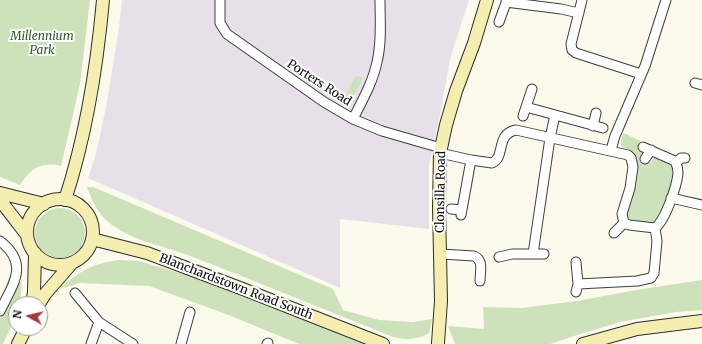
<!DOCTYPE html>
<html>
<head>
<meta charset="utf-8">
<style>
	body { margin:0 }
	#map { position:relative; width:702px; height:344px; overflow:hidden; background:#fcfaec; font-family:Merriweather,serif }
	canvas { display:block }
	.north { position:absolute; left:8px; top:296px; width:40px; height:40px; box-sizing:border-box; background:#fff; border:1px solid #9d9d9d; border-radius:50%; rotate:278deg; font-size:11px; font-weight:700; line-height:16px; text-align:center; color:#0b0b0b }
	.north::after { content:''; display:block; margin:auto; width:14px; height:18px; background:#a73738; clip-path:polygon(50% 0,100% 100%,50% 72%,0 100%) }
</style>
</head>
<body>
<div id="map">
<canvas width="702" height="344"></canvas>
<div class="north">N</div>
</div>
<script>
const g = document.querySelector('canvas').getContext('2d');
g.lineJoin = 'round';
function paint(path, color) {
  g.fillStyle = color;
  g.fill(path, 'evenodd');
}
function stroke(path, color, width, dash) {
  g.strokeStyle = color;
  g.lineWidth = width;
  g.lineCap = dash ? 'butt' : 'round';
  g.setLineDash(dash || []);
  g.stroke(path);
}
function write(font, color, halo, rows, align = 'center') {
  g.font = font + ' Merriweather,serif';
  g.lineWidth = 4;
  g.setLineDash([]);
  g.textBaseline = 'middle';
  g.strokeStyle = halo;
  g.fillStyle = color;
  for (const [text, x, y, turn = 0] of rows) {
    g.save();
    g.translate(x, y);
    g.rotate((+turn || 0) * Math.PI / 180);
    g.textAlign = isNaN(turn) ? turn : align;
    if (halo) g.strokeText(text, 0, 0);
    g.fillText(text, 0, 0);
    g.restore();
  }
}
const industrial = new Path2D(`
	M122,0H469L450,59L441,111L429,165V229L340,219V288L88,178L96,154L107,102L119,27Z`);
const green = new Path2D(`
	M0,0H90L80,84L61,166C41,161 30,169 20,185L0,177Z
	M356,76L363,77C349,109 344,104 317,88L318,85L323,83L345,96Z
	M624,133L642,142L640,148L644,150L645,155L643,161L650,163L655,157L672,164L675,169L669,194L657,222L654,224L629,221C622,209 637,184 637,169C637,164 636,157 633,154C626,145 615,151 624,133Z
	M87,187H93L333,289L343,310L379,320L413,322L432,319L429,333C418,340 405,340 393,337C326,310 260,283 193,257C166,246 135,242 112,225C99,216 92,201 87,187Z
	M35 233a25 25 0 1 1 50 0a25 25 0 1 1-50 0Z
	M119,260L139,261L183,274L190,273L368,344H299L226,314L149,286L80,283L59,289C80,271 91,264 119,260Z
	M702,280V310L676,312L620,322L574,336L550,344H455L448,326L484,329L483,307L522,308L577,301L636,290Z
	M22,281L20,303L16,304C16,319 9,331 3,344H0V319L17,285Z`);
const street = new Path2D(`
	M220,0V23L227,34L324,102L353,119L382,131L441,148
	M582,0L571,44L572,50L576,53L641,74
	M506,2L561,9L579,13
	M499,22L507,0
	M695,83L702,85
	M526,107L603,128
	M523,116L532,89
	M353,119C362,101 373,82 377,62C382,42 380,20 380,0
	M593,126L596,113
	M611,150L615,136L645,66L666,0
	M440,153L471,160L492,163C506,157 495,134 516,130L628,155L631,158L633,167L630,188L622,214L624,223L629,225L655,228C665,221 677,186 678,173C678,168 677,165 675,161L643,147
	M645,159L651,150
	M676,163L681,158H685
	M671,198L702,205
	M451,209L462,210
	M461,215L471,160
	M614,233L624,223
	M0,241C30,264 13,284 0,311
	M441,254L474,256C484,260 480,272 480,281
	M533,254L550,138L555,115
	M499,257L512,254H544
	M578,284L637,281L651,278L654,273L657,241L655,228
	M576,292L578,284L576,262
	M75,293L99,322L133,344
	M91,344L99,322
	M181,344L190,312
	M267,344L268,343`);
const secondary = new Path2D(`
	M0,193L44,204
	M27 232a33 33 0 1 1 66 0a33 33 0 1 1-66 0Z
	M0,200L27,235
	M65,200C86,136 97,67 103,0
	M92,239L147,253L243,289L383,344
	M32,304L34,292L35,253
	M39,304L45,294L72,263
	M438,343L441,301L439,207L440,153L446,125L456,91L474,43L487,0
	M18,344L26,328
	M583,344L637,329L702,321`);
const parkNames = [
	["Millennium",42,37],
	["Park",42,51]
];
const streetNames = [
	["Porters Road",319,83,33],
	["Clonsilla Road",441,192,-89],
	["Blanchardstown Road South",236,287,21]
];
paint(industrial, '#e8e0e9');
paint(green, '#cde2bb');
stroke(street, '#3e3e3e', 11);
stroke(secondary, '#2d2d2d', 14);
stroke(street, '#fff', 9);
stroke(secondary, '#f4efb0', 12);
write('italic 12px', '#2e5925', '#fff', parkNames);
write('12px', '#0b0b0b', '#fff', streetNames);
</script>
</body>
</html>
